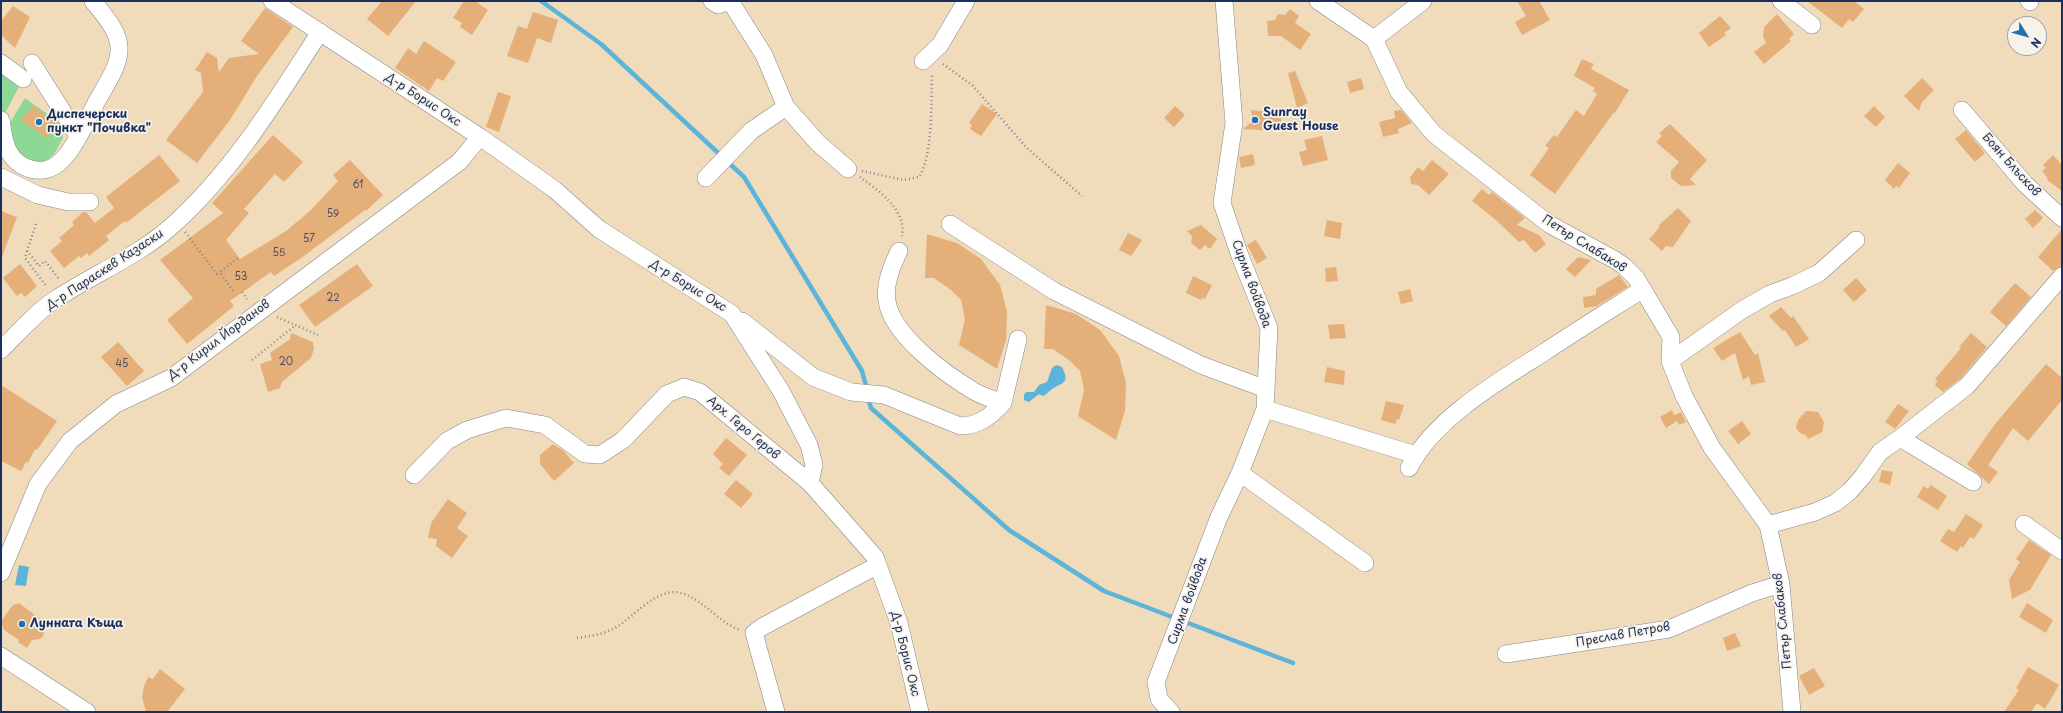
<!DOCTYPE html>
<html>
<head>
<meta charset="utf-8">
<style>
	body { margin:0 }
	#map { position:relative; width:2063px; height:713px; overflow:hidden; background:#f0dbba; font-family:"Playpen Sans",sans-serif }
	canvas { display:block }
	.frame { position:absolute; inset:0; border:2px solid #1b2f5e; pointer-events:none }
	.north { position:absolute; left:2007px; top:16px; width:40px; height:40px; box-sizing:border-box; background:#f7f3e8; border:1px solid #9fa5b1; border-radius:50%; rotate:127deg; font-size:11px; font-weight:700; line-height:16px; text-align:center; color:#1b2f5e }
	.north::after { content:''; display:block; margin:auto; width:14px; height:18px; background:#1f6fb2; clip-path:polygon(50% 0,100% 100%,50% 72%,0 100%) }
</style>
</head>
<body>
<div id="map">
<canvas width="2063" height="713"></canvas>
<div class="frame"></div>
<div class="north">N</div>
</div>
<script>
const g = document.querySelector('canvas').getContext('2d');
g.lineJoin = 'round';
function paint(path, color) {
  g.fillStyle = color;
  g.fill(path, 'evenodd');
}
function stroke(path, color, width, dash) {
  g.strokeStyle = color;
  g.lineWidth = width;
  g.lineCap = dash ? 'butt' : 'round';
  g.setLineDash(dash || []);
  g.stroke(path);
}
function write(font, color, halo, rows, align = 'center') {
  g.font = font + ' "Playpen Sans",sans-serif';
  g.lineWidth = 3.5;
  g.setLineDash([]);
  g.textBaseline = 'middle';
  g.strokeStyle = halo;
  g.fillStyle = color;
  for (const [text, x, y, turn = 0] of rows) {
    g.save();
    g.translate(x, y);
    g.rotate((+turn || 0) * Math.PI / 180);
    g.textAlign = isNaN(turn) ? turn : align;
    if (halo) g.strokeText(text, 0, 0);
    g.fillText(text, 0, 0);
    g.restore();
  }
}
const green = new Path2D(`
	M1,63L23,79L1,121Z
	M25,98L61,124L63,138L54,154L42,165L18,155L8,126Z`);
const water = new Path2D(`
	M1056,365L1062,367C1071,385 1061,382 1051,390C1048,392 1047,394 1043,396L1039,394L1029,402L1024,400V395L1026,392H1034L1039,385L1047,382L1052,368Z
	M19,565L29,567L26,586L15,585Z`);
const stream = new Path2D(`
	M541,1L601,44L744,177L862,371L867,389
	M868,397L871,408L1009,530L1104,591L1293,663`);
const building = new Path2D(`
	M382,1H416L388,36L367,19Z
	M464,1H475L488,10L472,35L460,27L462,23L453,18Z
	M1517,1H1539L1550,20L1522,35L1515,22L1526,16Z
	M1807,1H1854L1864,9L1853,22L1849,19L1842,28Z
	M13,6L30,17L15,48L1,35V21Z
	M265,8L293,27L257,76L230,120L197,163L166,140L203,92L201,73L195,70L207,52L217,58L219,72L229,58L259,54L241,41Z
	M1290,9L1299,16L1295,23L1311,34L1300,50L1281,36H1268L1267,21L1275,20L1278,14L1285,15Z
	M533,12L558,20L551,43L537,38L528,63L507,56L518,26L527,29Z
	M1777,14L1794,34L1789,39L1791,41L1764,64L1754,52L1766,43L1763,36L1764,27Z
	M1720,16L1731,28L1724,33L1726,35L1709,47L1699,33Z
	M424,41L456,62L443,81L437,78L429,91L395,68L408,48L416,54Z
	M1582,59L1594,64L1591,69L1629,90L1615,113L1614,112L1555,194L1530,175L1549,148L1545,146L1554,135L1557,137L1576,110L1584,116L1597,94L1593,91L1595,88L1574,76Z
	M1295,71L1308,103L1297,108L1288,73Z
	M1361,78L1364,89L1350,93L1347,82Z
	M1922,78L1934,90L1922,102L1919,111L1904,96Z
	M498,92L511,96L499,132L486,127Z
	M982,104L997,114L981,136L970,129L972,125L969,123Z
	M33,106L58,125L47,138L21,120Z
	M1175,106L1185,115L1174,127L1164,118Z
	M1874,106L1885,117L1876,127L1864,116Z
	M1282,109L1280,131L1243,129L1253,121L1251,110L1273,112Z
	M1401,110L1412,123L1398,129L1399,133L1383,137L1379,122L1395,118L1394,111Z
	M1670,124L1707,160L1690,179L1696,185L1681,186L1671,178V171L1679,162L1656,142L1662,136L1659,133Z
	M1966,130L1985,153L1975,162L1955,139Z
	M273,135L303,162L284,182L275,174L244,209L249,213L226,240L240,259L286,231L310,211L338,181L333,175L350,160L383,195L366,211L365,210L304,256L274,276L271,272L230,301L234,306L187,344L167,320L193,298L160,260L223,213L212,203Z
	M1322,136L1328,160L1303,166L1299,152L1307,150L1304,140Z
	M1253,154L1255,165L1241,168L1239,157Z
	M159,155L180,181L126,223L125,221L106,236L109,240L89,256L87,253L81,258L79,256L64,268L50,251L62,241L59,238L74,225L72,222L83,212H86L95,223L114,208L106,197Z
	M2053,155L2062,165V191L2047,180L2048,179L2042,171L2046,168L2043,165Z
	M1432,160L1449,174L1429,195L1418,185L1411,184L1410,177L1418,167L1423,171Z
	M1898,163L1910,173L1899,188L1896,186L1894,189L1885,180Z
	M1482,189L1489,195L1492,192L1525,218L1517,225L1539,235L1546,244L1535,253L1524,240L1519,242L1496,220L1472,201Z
	M1678,208L1691,221L1673,247L1666,246L1662,251L1649,239L1660,227L1658,226Z
	M2035,210L2043,218L2033,228L2025,219Z
	M1,211L17,217L2,257H1Z
	M1327,220L1342,223L1340,239L1324,236Z
	M1201,225L1217,239L1210,249L1205,245L1200,250L1191,243L1192,236L1187,231Z
	M2062,229V266L2053,271L2038,257Z
	M1128,233L1142,240L1131,256L1119,250Z
	M927,234L957,243L981,259L1000,285L1007,312L1006,340L997,369L959,345L965,319L961,300L951,290L934,278H925Z
	M1256,240L1267,258L1257,264L1247,245Z
	M1578,257L1591,260L1575,277L1566,269Z
	M20,264L37,286L25,297L21,293L17,296L3,278Z
	M357,264L373,286L315,327L299,305Z
	M1336,267L1338,281L1326,282L1325,268Z
	M1619,275L1628,287L1597,306L1584,308L1583,297L1596,295V289Z
	M1193,276L1212,285L1205,299L1202,298L1201,300L1186,293Z
	M1856,278L1867,290L1854,302L1843,290Z
	M2015,283L2031,297L2006,326L1990,312Z
	M1410,289L1413,301L1401,304L1398,292Z
	M1046,305L1076,314L1100,330L1119,356L1126,383L1125,411L1116,440L1078,416L1084,390L1080,371L1070,361L1053,349H1044Z
	M1781,307L1791,318L1793,316L1809,339L1796,347L1785,330L1783,331L1769,316Z
	M1344,324L1346,338L1330,339L1328,325Z
	M1740,332L1755,355L1758,353L1765,382L1751,385L1749,376L1743,380L1735,353L1722,361L1713,348Z
	M291,333L313,342L314,349L311,358L282,382L280,388L268,392L260,364L272,360L270,353L290,339Z
	M1971,333L1987,347L1960,379L1943,392L1935,385L1938,381L1935,379L1961,348L1959,347Z
	M118,342L144,371L127,386L101,357Z
	M2046,364L2062,378V400L2028,441L2013,428L1988,465L1998,472L1989,484L1967,464L1995,424Z
	M1327,367L1345,371L1344,385L1324,382Z
	M1,385L57,421L37,450L35,449L28,463L26,462L21,471L1,461Z
	M1386,401L1404,405L1399,420L1397,419L1395,424L1381,420Z
	M1898,404L1909,411L1895,429L1885,422Z
	M1672,410L1674,415L1681,412L1686,422L1679,425L1677,421L1666,428L1660,417Z
	M1806,411L1818,412L1824,422L1822,432L1808,439L1806,435L1800,433L1796,428L1798,420Z
	M1742,421L1751,434L1738,444L1728,431Z
	M726,438L747,455L729,476L719,468L723,464L713,454Z
	M553,444L564,451L574,463L554,481L540,464V455Z
	M1882,470L1893,472L1890,485L1879,482Z
	M736,480L753,494L741,508L724,494Z
	M1931,485L1947,496L1938,510L1917,497L1924,486L1928,489Z
	M448,499L467,513L457,528L468,536L452,558L436,546L437,539L428,538L431,523Z
	M1966,514L1983,525L1974,539L1970,537L1963,548L1961,546L1957,552L1940,541L1948,529L1954,532Z
	M2029,540L2051,555L2030,590L2012,599L2009,580L2020,562L2016,559Z
	M19,603L44,622L42,625L44,631L43,636L40,639L32,640L27,648L18,642L19,640L4,630L1,621L13,605Z
	M2027,603L2053,620L2046,633L2019,617Z
	M1735,633L1741,646L1727,651L1723,638Z
	M2028,667L2059,685L2045,709L2037,703L2031,712H2004L2019,690L2016,688Z
	M1814,668L1825,686L1809,695L1799,676Z
	M160,669L185,689L167,712H146L142,697L144,686L148,677L153,679Z`);
const path = new Path2D(`
	M943,64L972,85L1027,148L1082,196
	M862,171L904,180L919,177C933,156 931,101 932,74
	M860,177C878,190 907,210 902,236
	M36,224L27,251L39,266L45,261L59,279
	M185,232L217,274L220,272
	M27,251L25,258L47,287
	M233,291L220,272L239,257
	M242,292L247,299
	M277,317L318,335
	M252,360L296,325
	M577,638C591,636 606,634 618,626C636,615 657,587 681,593C703,599 718,622 740,630`);
const minor = new Path2D(`
	M272,1L480,137L554,189L599,229L732,314L781,391L809,445L814,465L810,483L875,557L899,623L920,712
	M712,1L718,5L729,1
	M730,1L764,55L786,107L818,143L848,169
	M1318,1L1374,39L1399,92L1434,134L1549,224L1615,260L1624,266L1636,278L1671,337L1670,361L1684,396L1712,448L1768,525L1781,584L1792,712
	M1781,1L1812,25
	M2029,1L2030,2
	M1374,39L1423,1
	M923,61L940,45L966,1
	M1,63L23,79
	M32,63L78,136
	M1962,110L2025,184L2062,218
	M1,120C3,130 3,140 8,150C18,170 44,178 61,161C75,148 88,118 97,101C105,86 120,66 119,48C119,31 103,14 93,1
	M1,177L38,195L68,202H90
	M706,178L751,131L786,107
	M950,224L1054,291L1201,365L1266,389
	M899,251C892,266 884,284 887,301C892,335 944,373 972,390C981,396 993,399 1003,403L1018,339
	M742,321L813,377L851,392L884,395L960,426C979,426 991,416 1003,403
	M1,350C18,333 36,312 56,299C95,273 139,256 174,224C234,170 276,100 320,32
	M1670,361L1742,310L1770,294L1792,286L1819,273L1856,240
	M1265,409L1416,455
	M1900,438L1973,482
	M1409,468C1433,419 1499,381 1543,353C1576,331 1610,310 1643,289
	M1240,473L1365,563
	M414,475L447,441L467,430L506,418L545,425L585,454L600,455L623,440L667,394L684,387L700,392L810,483
	M2024,524L2062,551
	M1768,525L1815,512L1835,503L1850,491L1863,476L1880,452L1900,438L1967,386L2062,276
	M1,573L38,484L70,441L116,404L171,378L459,162L480,137
	M1506,654L1669,629L1752,593L1781,584
	M1,656L87,712
	M776,712L754,633L762,627L878,565
	M1171,712L1159,699L1156,682L1219,517L1240,473L1265,409L1269,328L1240,256L1222,203L1234,123L1224,1`);
const markers = [
	[1255,120,4,"#1f6fb2"],
	[39,122,4,"#1f6fb2"],
	[22,624,4,"#1f6fb2"]
];
const numberNames = [
	["61",358,185],
	["59",333,214],
	["57",309,239],
	["55",279,253],
	["53",241,277],
	["22",333,298],
	["20",286,362],
	["45",122,364]
];
const streetNames = [
	["Д-р Борис Окс",423,100,33],
	["Боян Блъсков",2011,165,48],
	["Петър Слабаков",1584,244,32],
	["Д-р Параскев Казаски",105,270,-33],
	["Сирма войвода",1251,284,70],
	["Д-р Борис Окс",688,286,32],
	["Д-р Кирил Йорданов",219,340,-37],
	["Арх. Геро Геров",743,428,40],
	["Сирма войвода",1188,601,-70],
	["Петър Слабаков",1783,621,-96],
	["Преслав Петров",1623,635,-10],
	["Д-р Борис Окс",905,654,76]
];
const poiNames = [
	["Sunray",1263,113],
	["Guest House",1263,127],
	["Диспечерски",47,115],
	["пункт \"Почивка\"",47,129],
	["Лунната Къща",30,624]
];
paint(green, '#8dd895');
paint(water, '#5db4da');
stroke(stream, '#5db4da', 4.5);
paint(building, '#e5af79');
stroke(minor, '#86858c', 18);
stroke(path, '#86858c', 2.5, [1, 3]);
stroke(minor, '#fff', 17);
for (const [x, y, r, color] of markers) {
  const dot = new Path2D();
  dot.arc(x, y, r, 0, 2 * Math.PI);
  g.fillStyle = color;
  g.fill(dot);
  stroke(dot, '#f7f3e8', 1.5);
}
write('10px', '#4e4f65', null, numberNames);
write('12px', '#1b2f5e', '#f7f3e8', streetNames);
write('bold 12px', '#1b2f5e', '#f7f3e8', poiNames, 'left');
</script>
</body>
</html>
